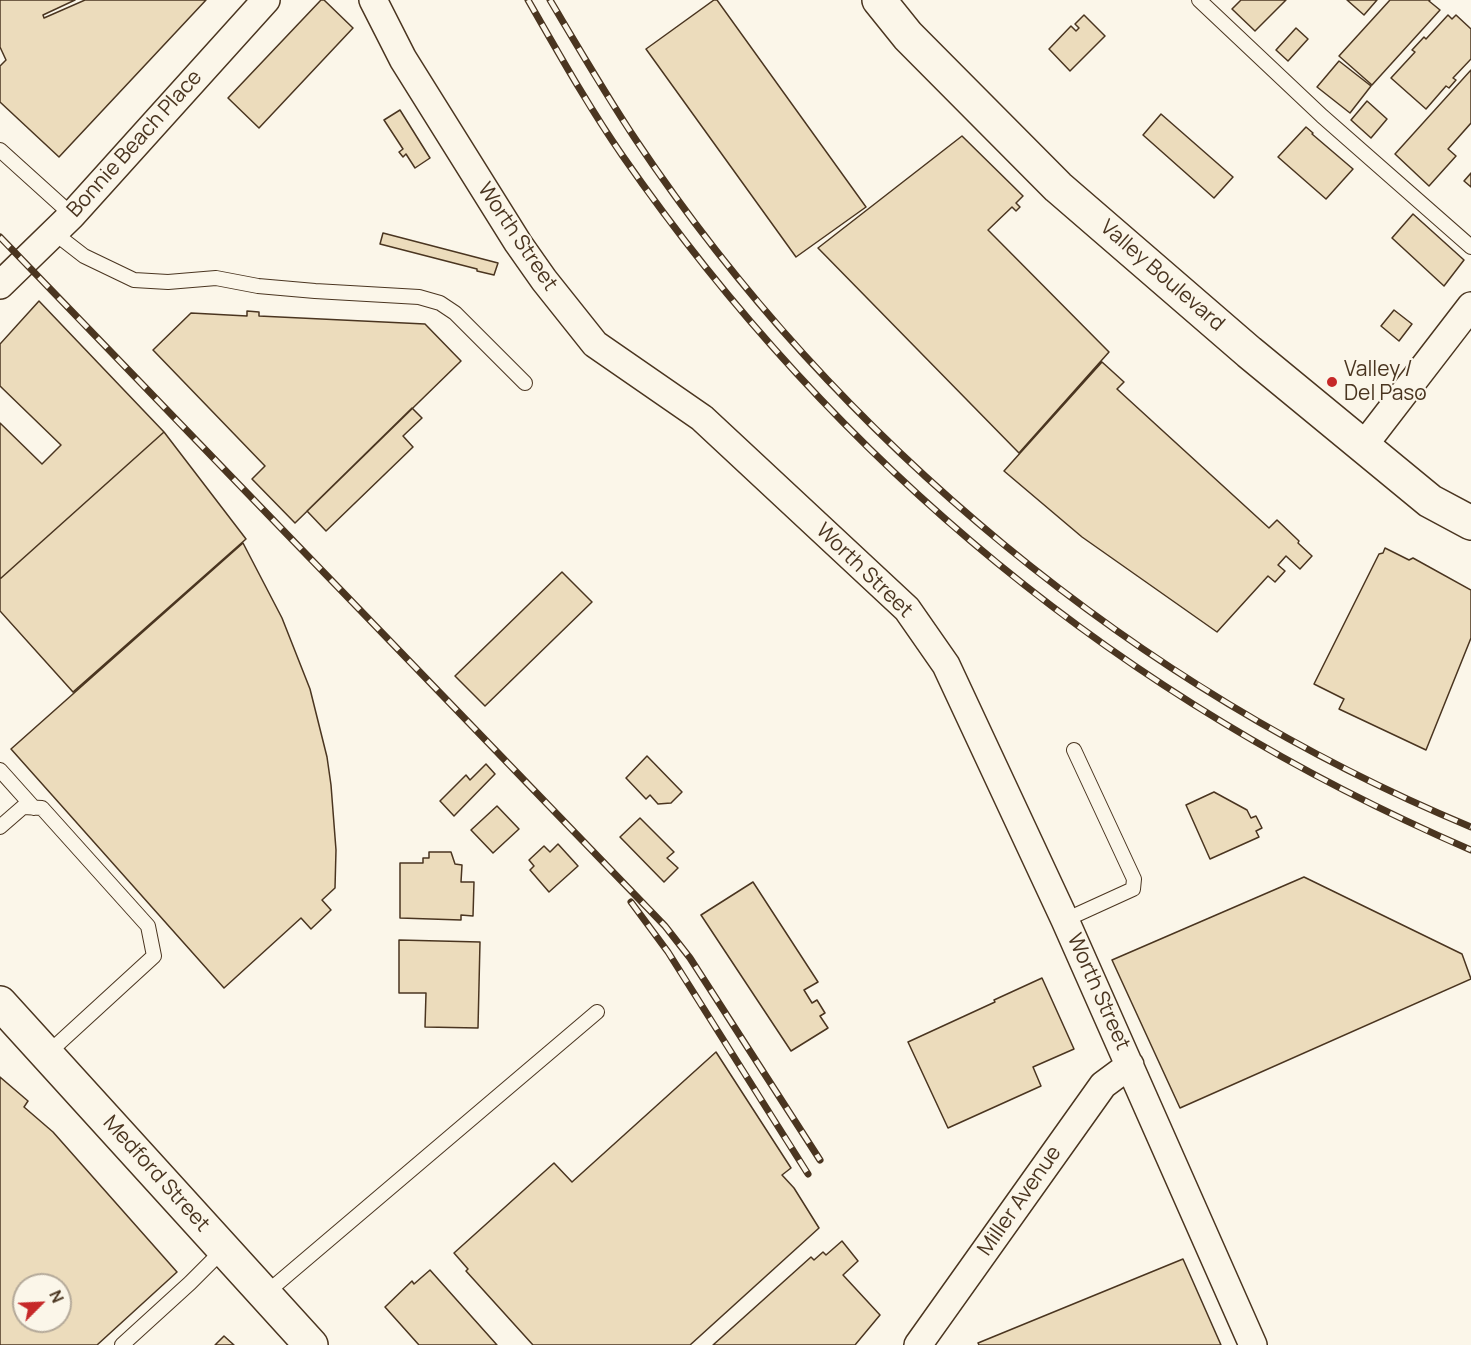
<!DOCTYPE html>
<html>
<head>
<meta charset="utf-8">
<style>
	body { margin:0 }
	#map { position:relative; width:1471px; height:1345px; overflow:hidden; background:#fbf6e9; font-family:Manrope,sans-serif }
	canvas { display:block }
	.north { position:absolute; left:12px; top:1273px; width:60px; height:60px; box-sizing:border-box; background:#fbf6e9; border:2px solid #b4a999; border-radius:50%; rotate:66deg; font-size:16px; font-weight:700; line-height:24px; text-align:center; color:#4a3520 }
	.north::after { content:''; display:block; margin:auto; width:21px; height:27px; background:#c62828; clip-path:polygon(50% 0,100% 100%,50% 72%,0 100%) }
</style>
</head>
<body>
<div id="map">
<canvas width="1471" height="1345"></canvas>
<div class="north">N</div>
</div>
<script>
const g = document.querySelector('canvas').getContext('2d');
g.lineJoin = 'round';
function paint(path, color) {
  g.fillStyle = color;
  g.fill(path, 'evenodd');
}
function stroke(path, color, width, dash) {
  g.strokeStyle = color;
  g.lineWidth = width;
  g.lineCap = dash ? 'butt' : 'round';
  g.setLineDash(dash || []);
  g.stroke(path);
}
function write(font, color, halo, rows, align = 'center') {
  g.font = font + ' Manrope,sans-serif';
  g.lineWidth = 4.5;
  g.setLineDash([]);
  g.textBaseline = 'middle';
  g.strokeStyle = halo;
  g.fillStyle = color;
  for (const [text, x, y, turn = 0] of rows) {
    g.save();
    g.translate(x, y);
    g.rotate((+turn || 0) * Math.PI / 180);
    g.textAlign = isNaN(turn) ? turn : align;
    if (halo) g.strokeText(text, 0, 0);
    g.fillText(text, 0, 0);
    g.restore();
  }
}
const building = new Path2D(`
	M0,0H75L43,15L44,18L85,0H206L59,157L0,102V66L6,60L0,47Z
	M321,0H324L353,28L259,128L228,98Z
	M714,0H717L866,207L796,257L646,49Z
	M1241,0H1286L1255,31L1232,9Z
	M1347,0H1377L1364,15Z
	M1390,0H1430L1429,1L1440,10L1372,85L1339,56Z
	M1084,15L1105,36L1070,71L1049,49L1071,26L1076,31L1079,28L1075,24Z
	M1448,15L1452,19L1456,15L1471,29V59L1453,78L1456,80L1449,88L1446,86L1426,109L1391,78L1415,52L1412,50L1424,37L1426,39Z
	M1296,28L1308,39L1288,61L1276,50Z
	M1339,61L1371,86L1350,113L1317,87Z
	M1471,70V123L1448,149L1456,156L1429,186L1395,154Z
	M1367,101L1387,119L1371,138L1351,120Z
	M400,110L430,158L415,168L406,154L403,157L399,152L403,149L384,120Z
	M1161,114L1233,177L1214,198L1143,135Z
	M1306,127L1313,133L1312,134L1353,169L1326,199L1278,157Z
	M962,136L1023,196L1016,203L1020,207L1016,211L1012,207L988,230L1109,352L1019,453L818,248Z
	M1471,173V187L1464,181Z
	M1413,214L1464,260L1444,286L1392,238Z
	M383,233L498,263L494,275L477,271V269L380,244Z
	M39,301L164,432L0,579V423L42,464L61,445L0,386V344Z
	M1394,310L1412,324L1399,341L1381,326Z
	M247,311L259,312V316L425,324L461,361L295,523L252,479L265,466L153,350L191,313L247,316Z
	M1102,362L1124,382L1117,389L1269,528L1277,520L1299,541L1298,543L1312,556L1300,569L1286,556L1278,565L1285,571L1275,582L1268,576L1217,632L1082,537L1004,471Z
	M412,408L422,418L403,436L413,447L326,531L307,511Z
	M164,432L246,539L73,692L0,611V579Z
	M243,543L282,618L310,689L327,757L331,785L336,850L335,888L322,900L331,910L311,929L301,918L224,988L11,749Z
	M1385,548L1409,560L1413,558L1471,590V638L1426,750L1339,709L1344,699L1314,684L1379,554L1383,553Z
	M562,572L592,602L485,706L455,676Z
	M647,756L682,792L671,803L658,804L650,795L646,799L626,778Z
	M486,764L495,774L454,816L440,801L466,775L470,780Z
	M1214,792L1247,810L1251,818L1256,816L1262,828L1256,831L1259,837L1210,859L1186,805Z
	M497,806L519,829L493,853L471,830Z
	M640,818L674,852L667,858L678,868L664,882L620,837Z
	M558,844L578,866L549,892L530,870L534,866L529,860L544,846L550,852Z
	M429,852H451L455,864L462,865L461,882H474L473,916L461,915V920L400,918V863H423V858H429Z
	M1304,877L1462,954L1471,979L1180,1108L1112,960Z
	M753,882L818,982L804,990L812,1003L817,1000L825,1013L820,1016L828,1028L791,1051L701,915Z
	M399,940L480,942L478,1028L425,1027L426,993H399Z
	M1042,978L1074,1049L1033,1067L1041,1086L948,1128L908,1042L995,1002L994,1000Z
	M716,1052L791,1168L782,1175L794,1188L819,1228L690,1345H533L466,1271L468,1269L454,1253L554,1163L572,1182Z
	M0,1077L28,1101L24,1107L53,1132L177,1272L97,1345H0ZM24,1285H60V1321H24Z
	M842,1241L858,1261L843,1275L880,1315L855,1345H713L811,1257L814,1260L823,1252L826,1255Z
	M1183,1259L1221,1345H979L978,1343Z
	M430,1270L497,1345H419L385,1307L412,1281L414,1284Z
	M224,1336L234,1345H215Z`);
const service = new Path2D(`
	M1199,0L1322,116L1471,247
	M0,150L72,215
	M53,232L84,256L134,280L168,282L216,278L258,286L315,291L419,297L440,303L455,313L525,383
	M0,770L34,808
	M0,827L23,807L42,808L148,926L154,956L47,1054
	M1065,920L1133,889L1134,879L1074,750
	M265,1294L597,1012
	M122,1345L190,1283L224,1249`);
const minor = new Path2D(`
	M373,0L403,59L518,243L544,280L595,344L702,418L907,609L946,665L1065,920L1253,1345
	M0,285L72,215L266,0
	M1364,445L1471,306
	M918,1345L1103,1085L1130,1065`);
const secondary = new Path2D(`
	M0,1003L311,1345`);
const primary = new Path2D(`
	M879,0L908,36L1058,187L1249,352L1430,501L1471,523`);
const rail = new Path2D(`
	M528,0C558,52 588,106 622,155C838,466 1123,700 1471,850
	M550,0C578,47 606,95 636,140C838,442 1137,688 1471,827
	M0,237L665,926L690,958L820,1160
	M631,902L668,952L808,1174`);
const markers = [
	[1332,382,6,"#c62828"]
];
const streetNames = [
	["Bonnie Beach Place",135,144,-48],
	["Worth Street",517,237,56],
	["Valley Boulevard",1162,276,41],
	["Worth Street",864,571,44],
	["Worth Street",1098,992,66],
	["Medford Street",156,1174,48],
	["Miller Avenue",1020,1201,-55]
];
const poiNames = [
	["Valley /",1344,370],
	["Del Paso",1344,394]
];
paint(building, '#ecdcbc');
stroke(building, '#4a3520', 1.5);
stroke(service, '#4a3520', 16);
stroke(minor, '#4a3520', 30);
stroke(secondary, '#4a3520', 36);
stroke(primary, '#4a3520', 36);
stroke(service, '#fbf6e9', 14);
stroke(minor, '#fbf6e9', 27);
stroke(secondary, '#fbf6e9', 33);
stroke(primary, '#fbf6e9', 33);
stroke(rail, '#4a3520', 7);
stroke(rail, '#fbf6e9', 4.5, [14]);
for (const [x, y, r, color] of markers) {
  const dot = new Path2D();
  dot.arc(x, y, r, 0, 2 * Math.PI);
  g.fillStyle = color;
  g.fill(dot);
  stroke(dot, '#fbf6e9', 2);
}
write('21px', '#4a3520', '#fbf6e9', streetNames);
write('21px', '#4a3520', '#fbf6e9', poiNames, 'left');
</script>
</body>
</html>
